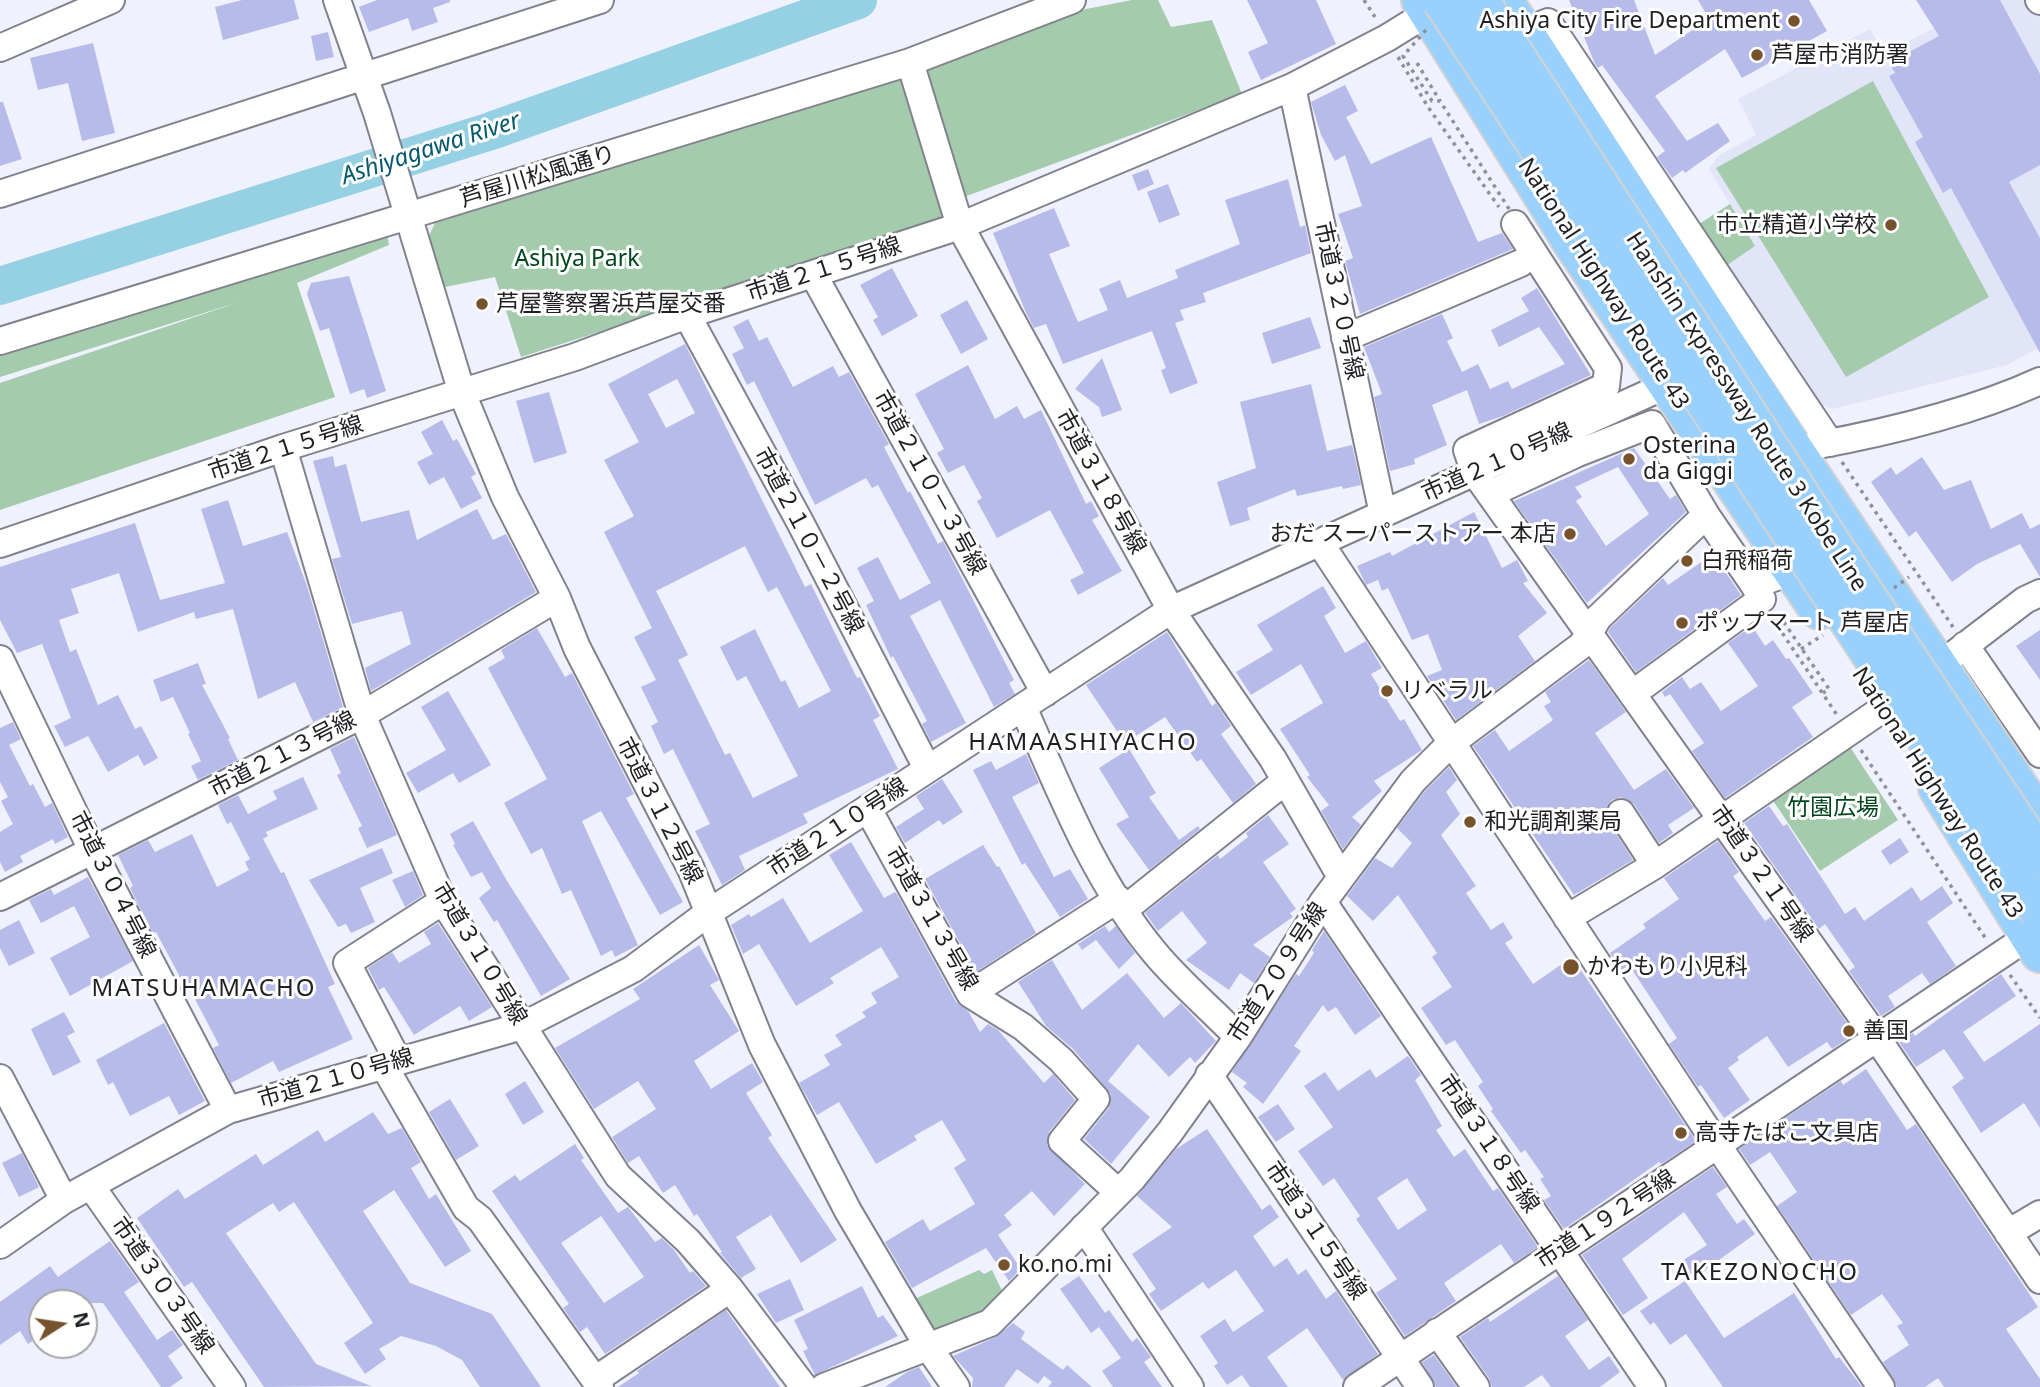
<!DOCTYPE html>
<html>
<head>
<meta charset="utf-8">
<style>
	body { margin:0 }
	#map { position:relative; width:2040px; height:1387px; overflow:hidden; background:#f0f1fe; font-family:"Noto Sans",sans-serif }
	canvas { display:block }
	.north { position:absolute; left:28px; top:1289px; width:70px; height:70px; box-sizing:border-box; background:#fff; border:2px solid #a5a6a7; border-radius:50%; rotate:78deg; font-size:19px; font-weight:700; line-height:28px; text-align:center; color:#1f2024 }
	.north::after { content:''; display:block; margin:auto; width:24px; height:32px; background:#77532d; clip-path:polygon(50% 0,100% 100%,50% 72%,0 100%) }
</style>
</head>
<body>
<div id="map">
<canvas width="2040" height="1387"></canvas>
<div class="north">N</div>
</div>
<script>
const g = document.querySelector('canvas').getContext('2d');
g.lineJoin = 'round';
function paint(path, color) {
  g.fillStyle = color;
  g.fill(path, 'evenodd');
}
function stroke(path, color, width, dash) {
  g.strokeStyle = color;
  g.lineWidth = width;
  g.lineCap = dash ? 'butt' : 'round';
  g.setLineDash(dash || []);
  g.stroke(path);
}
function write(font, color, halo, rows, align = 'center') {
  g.font = font + ' "Noto Sans","Noto Sans JP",sans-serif';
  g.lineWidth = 6;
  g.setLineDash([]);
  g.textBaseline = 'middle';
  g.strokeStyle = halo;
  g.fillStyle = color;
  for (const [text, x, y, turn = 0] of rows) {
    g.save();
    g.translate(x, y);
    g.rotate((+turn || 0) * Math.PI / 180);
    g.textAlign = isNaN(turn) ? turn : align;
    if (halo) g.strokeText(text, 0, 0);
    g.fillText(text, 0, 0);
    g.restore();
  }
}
const built = new Path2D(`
	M1990,0H2029L2040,18V347L2007,365L1833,409L1816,403L1723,268L1755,246L1709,169L1718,156L1756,135L1738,99L1870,29L1881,48L1893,49Z`);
const green = new Path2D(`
	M1132,0H1158L1171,27L1212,20L1242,94L964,197L922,69L1076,11Z
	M903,77L950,220L521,357L495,277L440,288L427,240L435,223Z
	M1873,81L1989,297L1846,377L1716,168Z
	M1730,204L1755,246L1723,268L1696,226Z
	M387,231L389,245L297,283L335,397L0,510V383L239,302L0,377V352Z
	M1848,744L1898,820L1820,871L1770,796Z
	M979,1270L984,1274L992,1270L1005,1297L938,1339L908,1302Z`);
const river = new Path2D(`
	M0,286L491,131L858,0`);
const building = new Path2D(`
	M242,0H294L299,19L223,40L215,7Z
	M377,0H450V2L433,8L438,22L412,31L408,18L369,32L359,7Z
	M1247,0H1316L1336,44L1261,80L1248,52L1268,43Z
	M1569,0H1634L1655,55L1709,19L1698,0H1809L1827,31L1742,78L1725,49L1655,96L1687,141L1718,123L1730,141L1685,173L1683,170L1672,178L1657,157L1665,151L1602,65L1598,68L1595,64Z
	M1916,0H2000L2040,74V165L2009,182L2040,238V353L1951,188L1943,193L1915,142L1923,137L1889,76L1895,73L1889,63L1939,36Z
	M328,32L334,57L316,61L311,36Z
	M93,43L115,133L82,141L68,83L38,90L30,58Z
	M1345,85L1358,111L1346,117L1371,164L1431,137L1478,242L1502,233L1513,249L1360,314L1345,261L1353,258L1338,214L1362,206L1345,155L1335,161L1321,135L1311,102Z
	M0,102H3L22,159L0,166Z
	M1148,169L1154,184L1138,191L1132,175Z
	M1288,179L1300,227L1305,225L1311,253L1203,293L1206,302L1180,310L1184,320L1175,323L1198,383L1170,394L1161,370L1166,368L1152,331L1063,364L1046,324L1034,328L1027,315L993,233L1054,208L1070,246L1049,254L1078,322L1108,310L1099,289L1120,280L1127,298L1178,278L1175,270L1240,244L1225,200Z
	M1168,184L1180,215L1159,223L1147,192Z
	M892,268L918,316L882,336L873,320L878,317L860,285Z
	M349,276L386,391L367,398L364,389L350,394L329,328L320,331L307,294L311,283Z
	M1537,288L1591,375L1503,416L1479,424L1467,390L1432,405L1447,445L1414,459L1415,464L1390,471L1374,397L1382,394L1364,347L1442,314L1453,338L1447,341L1462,372L1478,364L1490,389L1508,381L1512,389L1565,364L1539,327L1499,347L1491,330L1529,311L1521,298Z
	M967,300L988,339L961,354L940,315Z
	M1310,317L1321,348L1272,364L1262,333Z
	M748,319L759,341L767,337L793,387L833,366L839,377L849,372L889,444L884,447L908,493L910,491L938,544L943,541L1014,680L1009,683L1015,694L994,707L940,600L910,616L966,723L931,742L922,724L927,721L893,656L891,658L866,605L874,601L857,568L878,557L900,600L931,583L878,485L872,488L866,478L815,505L754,381L747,385L732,354L744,348L733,327Z
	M685,344L805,587L811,584L857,678L860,677L880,716L873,720L898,769L803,814L808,823L739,856L745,870L722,885L695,831L710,824L673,749L664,754L651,726L658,722L641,687L656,680L634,637L652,628L604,532L634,516L604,460L639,442L608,384ZM677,379L695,413L666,428L648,394ZM745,546L768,592L777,587L831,691L799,708L785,680L781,682L755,629L720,647L737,681L746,676L798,776L753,798L730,753L725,755L678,660L688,655L656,591Z
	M1102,358L1122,410L1102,417L1099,407L1075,389Z
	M968,365L995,419L1017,406L1024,419L1041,410L1086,504L1091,501L1099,516L1092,520L1122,571L1078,595L1070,580L1084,573L1050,510L997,538L977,501L982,498L964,465L948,473L937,453L944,449L915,394Z
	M1311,384L1327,451L1352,445L1361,485L1343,489L1342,486L1297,496L1295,489L1247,508L1250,520L1230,526L1217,482L1256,468L1240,402Z
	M549,392L567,453L534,463L516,401Z
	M442,420L453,441L457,439L476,474L471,477L482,498L461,509L444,477L429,485L417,462L433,454L421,432Z
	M1634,448L1670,499L1676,495L1686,512L1587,603L1514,501ZM1618,467L1649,514L1606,546L1576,501L1582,497L1575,487Z
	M333,456L335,467L346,464L361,522L409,510L417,540L477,509L493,540L506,534L536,592L371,691L365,668L411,644L402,611L352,624L332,559L341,557L313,461Z
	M1922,457L1944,490L1971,480L1991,529L2022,513L2030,529L2040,524V577L2020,544L1977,564L1952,582L1916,531L1909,537L1871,482L1891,467L1896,475Z
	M228,500L243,546L287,532L307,586L343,707L313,722L295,682L258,699L233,609L196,619L194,612L138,632L119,573L71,589L79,613L59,620L70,652L76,649L98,705L118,695L135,729L141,726L158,758L144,766L138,755L108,772L88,736L65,747L54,726L71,718L42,644L17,653L0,620V567L135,523L160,600L225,583L201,509Z
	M1474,512L1502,568L1517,560L1528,581L1523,583L1547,613L1518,636L1535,661L1456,720L1427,676L1442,670L1428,634L1412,640L1388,588L1382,591L1378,580L1366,585L1357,566L1390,552L1392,556Z
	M1713,554L1741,595L1636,672L1608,632L1610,628L1663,578L1668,585Z
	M1323,586L1336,608L1324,616L1345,653L1366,641L1382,668L1371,674L1400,721L1404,719L1422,750L1374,781L1382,791L1352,817L1361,825L1343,849L1321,811L1329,805L1307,777L1310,775L1280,729L1323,703L1301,664L1251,695L1236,672L1273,650L1257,625Z
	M1752,626L1765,646L1773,640L1786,659L1789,658L1813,693L1792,707L1813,737L1725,798L1692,751L1704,743L1670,694L1665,697L1662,692L1682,677L1690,689L1701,682L1721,711L1758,686L1728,643Z
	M537,628L565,677L572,673L634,794L626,798L683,902L660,915L601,811L582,821L638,945L615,957L612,950L601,956L571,890L562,894L542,848L531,854L504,803L547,779L488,668L505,658L501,650Z
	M2040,630V680L2016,646Z
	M1167,632L1212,706L1216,703L1231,726L1221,734L1256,784L1233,803L1201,759L1197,762L1165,717L1125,743L1086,685Z
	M1589,660L1626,712L1595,733L1634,790L1666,769L1694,808L1668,825L1673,833L1659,843L1634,804L1621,797L1612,800L1607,807L1608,821L1633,860L1574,895L1473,746L1495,730L1509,751L1553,720L1544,706L1551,702L1545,692Z
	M198,663L206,684L202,685L230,738L228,739L238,760L198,780L191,766L201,761L188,734L190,733L173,697L161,702L153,680Z
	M448,691L491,765L459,783L453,773L418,793L406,773L446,750L421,707Z
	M13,722L21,739L9,745L30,786L33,784L45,807L52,803L68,837L55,844L53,839L20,856L23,862L5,872L0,862V832L13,824L1,801L8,797L0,782V728Z
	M354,737L397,835L367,848L358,828L362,826L337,775L341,773L330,749Z
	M1129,749L1156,793L1149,797L1179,840L1198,826L1200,829L1149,870L1116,824L1129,817L1099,768Z
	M1026,754L1039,783L1012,797L1054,877L1070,869L1088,899L1060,917L1025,863L1022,865L973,770L991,761L996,770Z
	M1449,767L1457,780L1446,792L1460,814L1441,835L1476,886L1466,893L1491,930L1503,922L1513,938L1505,943L1533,984L1572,957L1696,1141L1661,1164L1659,1162L1564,1229L1544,1200L1551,1196L1540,1179L1544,1177L1525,1150L1521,1153L1491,1111L1493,1109L1478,1086L1483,1082L1455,1040L1446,1045L1421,1008L1452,987L1432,957L1437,953L1421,929L1398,895L1373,921L1347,896L1375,858L1392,868L1412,843L1397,828L1425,791Z
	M303,777L318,809L266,832L268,836L263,839L281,873L284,872L335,984L328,987L353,1039L279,1072L273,1061L231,1083L213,1048L219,1045L184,978L181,979L156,932L153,934L130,888L133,886L118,855L148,840L155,852L192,834L217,887L249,870L245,862L250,859L231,822L227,824L218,805L238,795L248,814L277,799L273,791Z
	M942,779L963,812L943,825L939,820L905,843L896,827L924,809L916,796Z
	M1769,806L1783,826L1787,824L1845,914L1855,907L1864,921L1912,887L1921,901L1942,886L1953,903L1927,922L1956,966L1930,984L1922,973L1888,996L1895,1007L1881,1016L1849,971L1855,967L1825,924L1819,929L1744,823Z
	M1268,815L1289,844L1263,862L1296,909L1290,913L1293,917L1253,945L1270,957L1254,983L1240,973L1229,990L1186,960L1207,943L1182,911L1158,931L1145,913L1218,855L1220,859L1248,837L1246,833Z
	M473,821L507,881L570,979L541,996L497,920L494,922L479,898L491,888L482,872L471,877L453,845L455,844L450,834Z
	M1900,838L1909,852L1890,865L1881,851Z
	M1718,841L1739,872L1733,876L1765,921L1771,917L1855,1034L1832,1049L1827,1042L1788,1067L1767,1036L1737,1057L1739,1060L1728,1068L1750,1100L1724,1118L1701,1085L1698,1087L1669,1044L1677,1038L1629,965L1621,970L1610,953L1646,928L1643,924L1679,899L1664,878Z
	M851,842L884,898L895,892L897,894L956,1002L968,1011L980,1032L988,1024L998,1030L1044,1083L1053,1074L1075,1100L1049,1132L1047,1145L1085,1184L1054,1216L1032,1191L1004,1215L1012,1225L998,1235L1021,1269L1009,1281L986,1248L912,1288L885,1242L923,1219L930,1231L975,1204L954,1168L966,1160L942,1120L914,1136L917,1140L876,1164L839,1102L817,1115L799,1083L830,1065L824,1055L842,1045L835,1035L866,1017L862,1012L877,1003L871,993L899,977L881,947L830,978L834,983L796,1006L759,944L743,954L731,925L749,914L751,917L783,898L810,943L863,911L829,855Z
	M983,845L997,867L999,866L1036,933L976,972L925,879Z
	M382,848L393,873L360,888L375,922L351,933L346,924L338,927L309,880Z
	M413,871L423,895L405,907L392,880Z
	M88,877L133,961L70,996L50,958L90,937L74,906L41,923L29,900L51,889L54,895Z
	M19,920L35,953L9,966L0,948V930Z
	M438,923L492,1007L469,1021L460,1006L414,1035L384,987L379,990L368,968L392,952L399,963L431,944L424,932Z
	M1105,926L1109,932L1116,926L1135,953L1119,969L1096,940L1082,950L1078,944Z
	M1324,931L1381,1016L1355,1035L1336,1007L1328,1012L1323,1005L1294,1046L1301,1051L1263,1104L1243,1087L1247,1083L1232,1072L1296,974L1299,976L1314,953L1312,950Z
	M699,945L719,980L710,985L739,1031L694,1061L711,1089L752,1063L763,1082L746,1093L772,1135L768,1138L837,1240L801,1263L771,1215L736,1237L756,1269L741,1278L720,1253L722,1252L697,1214L694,1216L675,1185L663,1193L639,1156L628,1163L612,1137L656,1109L638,1081L594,1109L555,1048L640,999L633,989Z
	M1052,960L1082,1010L1127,973L1164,1018L1181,1003L1216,1041L1195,1063L1190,1057L1169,1077L1138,1044L1108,1081L1150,1117L1111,1164L1084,1139L1109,1108L1111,1094L1073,1049L1046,1026L1018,982Z
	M2001,974L2016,996L1963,1032L1984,1062L2040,1024V1128L2024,1103L1981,1133L1952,1087L1964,1078L1944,1049L1916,1067L1899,1042L1913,1033L1915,1036Z
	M64,1012L75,1032L67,1036L81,1062L53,1076L31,1029Z
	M164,1023L205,1101L179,1115L169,1096L130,1116L113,1082L108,1085L96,1060Z
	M1408,1056L1421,1075L1415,1080L1442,1126L1436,1130L1454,1157L1465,1149L1493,1191L1498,1188L1538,1247L1514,1263L1501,1244L1444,1283L1456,1301L1405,1336L1376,1293L1397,1279L1356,1219L1360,1216L1334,1178L1323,1186L1298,1151L1333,1127L1304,1086L1325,1072L1338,1091L1370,1069L1376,1078ZM1407,1178L1427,1210L1398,1230L1377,1198Z
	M1866,1069L1907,1130L1916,1124L2038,1307L2006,1329L2040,1379V1387H1944L1938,1378L1925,1387H1897L1883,1362L1909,1345L1897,1326L1903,1323L1882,1294L1851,1315L1777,1206L1797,1192L1770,1152L1750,1165L1739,1149L1841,1081L1843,1085Z
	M525,1081L544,1112L523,1125L505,1094Z
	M450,1099L479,1146L456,1160L429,1112Z
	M1278,1104L1295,1129L1276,1142L1258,1117Z
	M373,1112L388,1134L402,1128L421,1162L411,1168L429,1199L436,1194L471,1251L445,1267L394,1190L363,1211L410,1283L492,1314L541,1387H480L462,1360L436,1346L401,1336L379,1349L386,1359L365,1374L344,1343L373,1323L294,1202L279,1212L273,1203L226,1233L316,1364L371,1386L264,1387L192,1282L184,1287L137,1218L178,1189L185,1199L256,1154L263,1165L318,1130L325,1142Z
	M1207,1129L1262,1210L1270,1204L1279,1217L1253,1236L1274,1267L1287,1258L1298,1275L1306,1269L1326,1299L1336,1291L1378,1354L1343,1380L1307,1328L1267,1357L1288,1387H1250L1242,1375L1227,1385L1214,1366L1218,1363L1200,1336L1225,1319L1233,1332L1264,1311L1236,1270L1208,1289L1203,1282L1161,1311L1149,1294L1156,1289L1132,1254L1172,1227L1137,1196L1176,1149Z
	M575,1144L584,1158L581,1160L618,1213L628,1207L655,1242L662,1238L674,1250L690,1273L693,1271L706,1286L605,1354L587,1327L580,1332L563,1308L569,1304L492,1191L515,1175L520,1181ZM601,1216L644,1277L604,1303L561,1243Z
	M22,1153L39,1187L19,1197L2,1163Z
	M1713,1167L1727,1187L1716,1194L1737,1224L1744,1219L1755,1234L1694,1278L1682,1261L1707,1245L1684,1212L1622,1259L1648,1298L1623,1315L1582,1255Z
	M110,1241L139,1282L124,1292L157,1340L172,1330L183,1345L168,1356L183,1378L170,1387H161L103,1303H42V1335L28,1344L20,1331L0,1345V1302L50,1266L58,1277Z
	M1079,1276L1105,1313L1109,1310L1132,1342L1137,1338L1151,1357L1144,1362L1162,1387H1113L1102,1371L1121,1358L1099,1327L1091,1333L1060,1289Z
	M1558,1276L1588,1320L1565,1336L1589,1370L1609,1356L1620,1372L1600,1387H1551L1542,1375L1524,1387H1492L1489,1378L1460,1337L1488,1318L1490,1322Z
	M790,1279L804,1310L776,1323L757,1294Z
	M1685,1281L1724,1338L1794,1293L1836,1359L1839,1357L1862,1387H1723L1686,1334L1670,1345L1654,1322L1650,1325L1640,1311Z
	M862,1286L878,1318L883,1315L898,1336L815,1375L803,1351L808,1349L794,1320Z
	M726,1310L780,1387H618L639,1373L637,1371Z
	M1013,1323L1025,1332L1021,1339L1063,1370L1067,1365L1092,1387H1048L1052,1382L1044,1376L1038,1384L1017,1369L1004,1387H972L973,1378L953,1356L996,1337Z
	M1434,1355L1457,1387H1436L1422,1362Z
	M919,1367L932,1387H885L907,1372Z`);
const path = new Path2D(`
	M1364,0L1375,17
	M1398,57L1428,107L1499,207
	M1417,63L1440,101
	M1842,462L1953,627
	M1779,615L1829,689L1823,693
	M1773,619L1837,715
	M1861,750L1986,939
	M2010,975L2040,1018`);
const minor = new Path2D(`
	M337,0L377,113L462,393L505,497L557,598L577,648L691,869L762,1045L848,1211L929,1348L956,1387
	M2039,0L2040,1
	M1524,32L1548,22L1830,443
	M0,48L111,0
	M910,62L960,226L1171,610L1273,759L1341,877
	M1292,87L1383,514
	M0,194L600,0
	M1515,224L1608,368L1606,386L1467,450L1475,473L1877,1038L2040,1280
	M813,274L1045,693
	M687,315L800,522L927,768
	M1345,338L1521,263
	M0,341L910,62L1072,0
	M1565,433L1578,453L1652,424L1706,515L1754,585L1793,571
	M1813,446C1889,432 1970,413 2040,381
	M283,448L362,715L443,901L618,1176L688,1241L730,1289L804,1387
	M1490,494L1578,453
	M1320,543L1718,1146L1881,1387
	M0,544L283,448L575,357L687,315L960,226L1292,87L1387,38L1429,12
	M1965,645L2040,754
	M1953,655L2025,600L2040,593
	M0,659L92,850L228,1110
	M1632,694L1762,599L1754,585
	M1023,707C1060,791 1095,881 1155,953C1180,983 1211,1009 1238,1037
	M868,809L970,994L1023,1027L1061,1060L1096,1099L1062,1141L1118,1192
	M1621,813L1655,865
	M0,897L362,715L557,598
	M1323,902L1652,1387
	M1125,909L1285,781
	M1567,918L1655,865L1884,708
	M970,994L1118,899
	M398,1061L347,963L443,901
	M384,1066L466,1208L480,1219L600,1387
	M1209,1075L1420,1387
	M0,1078L64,1200
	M91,1186L232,1387
	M1084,1227L1190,1387
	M2008,1233L2040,1214
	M0,1245L64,1200L228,1110L522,1026L633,969L708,913L1171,610L1669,384
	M1437,1332L1476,1387
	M595,1380L730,1289
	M824,1387L990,1323L1132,1179L1170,1132L1238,1037L1323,902L1413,781L1451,743L1582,645L1598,618L1706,515
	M1357,1387L2029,936`);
const highway = new Path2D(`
	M1421,0L1572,242L1819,610
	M1503,0L1794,450L2040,819
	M1938,788L2040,953`);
const pathBridge = new Path2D(`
	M1426,30L1403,56L1432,101H1440L1511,212
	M1894,588L1909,577
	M1801,649L1823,635`);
const highwayBridge = new Path2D(`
	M1442,0L2040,912
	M1479,0L1842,560L2040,857`);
const markers = [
	[1794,21,7,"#77532d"],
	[1757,55,7,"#77532d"],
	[1891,225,7,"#77532d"],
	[482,304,7,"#77532d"],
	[1629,459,7,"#77532d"],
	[1570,534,7,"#77532d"],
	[1687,561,7,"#77532d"],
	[1682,623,7,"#77532d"],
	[1387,691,7,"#77532d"],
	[1470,822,7,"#77532d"],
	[1571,967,9,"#77532d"],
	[1849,1031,7,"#77532d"],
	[1681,1133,7,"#77532d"],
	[1004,1265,7,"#77532d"]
];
const poiNames = [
	["Ashiya City Fire Department",1780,21,"right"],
	["芦屋市消防署",1771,55],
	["市立精道小学校",1877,225,"right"],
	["芦屋警察署浜芦屋交番",496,304],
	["Osterina",1643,446],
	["da Giggi",1643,472],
	["おだ スーパーストアー 本店",1556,534,"right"],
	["白飛稲荷",1701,561],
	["ポップマート 芦屋店",1696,623],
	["リベラル",1401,691],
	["和光調剤薬局",1484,822],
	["かわもり小児科",1587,967],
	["善国",1863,1031],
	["高寺たばこ文具店",1695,1133],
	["ko.no.mi",1018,1265]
];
const streetNames = [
	["芦屋川松風通り",538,177,-17],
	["市道２１５号線",824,270,-18],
	["National Highway Route 43",1603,284,57],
	["市道３２０号線",1338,301,78],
	["Hanshin Expressway Route 3 Kobe Line",1746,412,57],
	["市道２１５号線",286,449,-18],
	["市道２１０号線",1497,463,-24],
	["市道３１８号線",1100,482,61],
	["市道２１０－３号線",929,483,61],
	["市道２１０－２号線",808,541,62],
	["市道２１３号線",283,755,-27],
	["National Highway Route 43",1937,793,57],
	["市道３１２号線",659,811,63],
	["市道２１０号線",838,828,-33],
	["市道３２１号線",1761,874,55],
	["市道３０４号線",112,885,63],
	["市道３１３号線",931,919,60],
	["市道３１０号線",479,954,59],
	["市道２０９号線",1278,973,-57],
	["市道２１０号線",336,1079,-16],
	["市道３１８号線",1488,1144,56],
	["市道１９２号線",1606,1220,-33],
	["市道３１５号線",1315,1231,56],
	["市道３０３号線",162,1286,55]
];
const parkNames = [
	["Ashiya Park",577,259],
	["竹園広場",1833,808]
];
const waterNames = [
	["Ashiyagawa River",431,149,-18]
];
const neighbourhoodNames = [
	["HAMAASHIYACHO",1083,743],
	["MATSUHAMACHO",204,989],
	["TAKEZONOCHO",1760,1273]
];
paint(built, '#e2e5f8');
paint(green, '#a4cbab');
stroke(river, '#95d0e3', 38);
paint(building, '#b6bbe9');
stroke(minor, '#81828d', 30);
stroke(highway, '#d2d2d3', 42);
stroke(path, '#8f9099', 3.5, [3.5, 5]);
stroke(minor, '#fff', 26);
stroke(highway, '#9ad1fc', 38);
stroke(highwayBridge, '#d2d2d3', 42, []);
stroke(pathBridge, '#8f9099', 3.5, [3.5, 5]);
stroke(highwayBridge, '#9ad1fc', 38);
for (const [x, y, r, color] of markers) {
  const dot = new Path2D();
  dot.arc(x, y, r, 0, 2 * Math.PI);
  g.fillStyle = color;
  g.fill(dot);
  stroke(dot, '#fff', 2.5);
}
write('23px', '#1f2024', '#fff', poiNames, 'left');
write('23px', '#1f2024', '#fff', streetNames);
write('23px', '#00461c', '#fff', parkNames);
write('italic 24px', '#075a6d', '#fff', waterNames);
g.letterSpacing = '2px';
write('24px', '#1f2024', '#fff', neighbourhoodNames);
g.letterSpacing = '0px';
</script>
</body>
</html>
